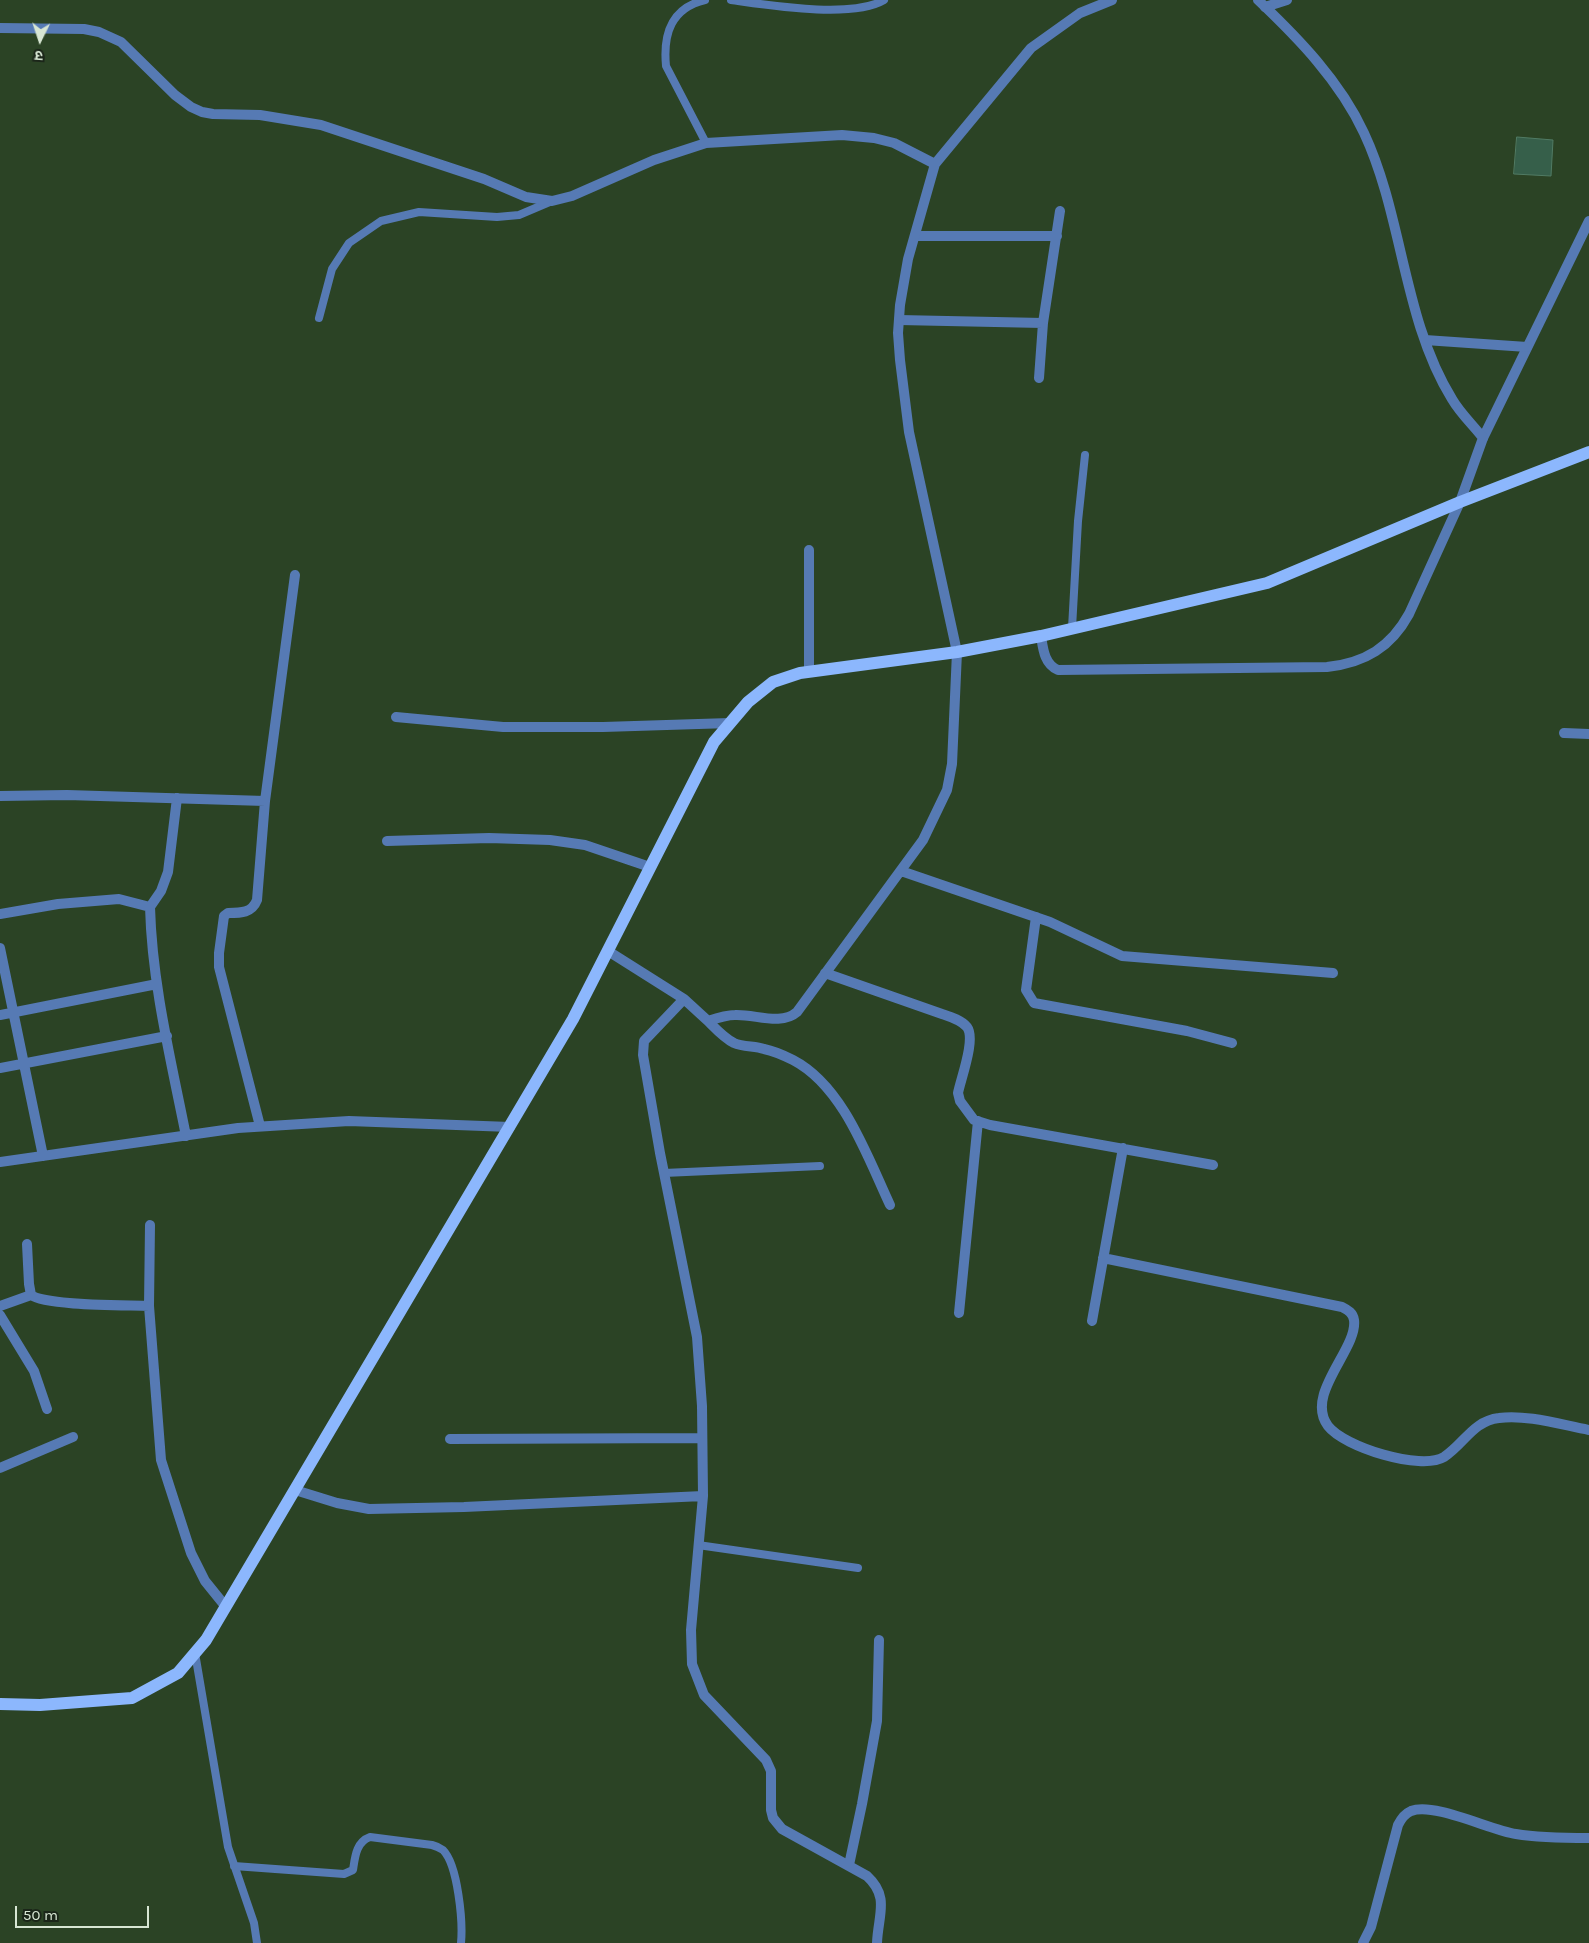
<!DOCTYPE html>
<html>
<head>
<meta charset="utf-8">
<style>
	body { margin:0 }
	#map { position:relative; width:1589px; height:1943px; overflow:hidden; background:#2b4325; font-family:Karla,"Noto Sans Devanagari",sans-serif }
	canvas { display:block }
	.north { position:absolute; left:15px; top:15px; width:50px; height:50px; -webkit-text-stroke:4px #1b2619; paint-order:stroke; rotate:184deg; font-size:14px; font-weight:700; line-height:20px; text-align:center; color:#d7e6d3 }
	.north::after { content:''; display:block; margin:auto; width:18px; height:22px; background:#d7e6d3; clip-path:polygon(50% 0,100% 100%,50% 72%,0 100%) }
	.scale { position:absolute; left:15px; top:1906px; width:134px; height:22px; box-sizing:border-box; border:2px solid #d7e6d3; border-top:0; padding-left:6px; font-size:15px; line-height:18px; white-space:nowrap; color:#d7e6d3; -webkit-text-stroke:4px #1b2619; paint-order:stroke }
</style>
</head>
<body>
<div id="map">
<canvas width="1589" height="1943"></canvas>
<div class="north">उ</div>
<div class="scale">50 m</div>
</div>
<script>
const g = document.querySelector('canvas').getContext('2d');
g.lineJoin = 'round';
function paint(path, color) {
  g.fillStyle = color;
  g.fill(path, 'evenodd');
}
function stroke(path, color, width, dash) {
  g.strokeStyle = color;
  g.lineWidth = width;
  g.lineCap = dash ? 'butt' : 'round';
  g.setLineDash(dash || []);
  g.stroke(path);
}
const building = new Path2D(`
	M1517,137L1553,140L1551,176L1514,174Z`);
const service = new Path2D(`
	M705,0C671,8 663,34 666,66L706,143
	M731,0C768,5 852,19 884,0
	M319,318L332,269L349,243L381,221L419,212L497,217L519,215L552,201
	M1072,628L1078,521L1085,455
	M664,1173L820,1166
	M698,1545L858,1568
	M195,1653L228,1847L254,1923L257,1943
	M234,1866L344,1874L353,1870C355,1857 356,1842 370,1837L432,1845C436,1846 440,1848 443,1850C458,1865 463,1922 461,1943`);
const minor = new Path2D(`
	M1265,7L1287,0
	M915,236H1057
	M899,320L1043,323
	M1039,378L1043,323L1060,211
	M1483,438L1589,221
	M809,550V672
	M1041,636C1043,648 1044,664 1058,670L1327,667C1365,663 1391,647 1409,614L1460,502
	M396,717L503,727H603L730,723
	M1564,733L1589,734
	M0,796L67,795L265,801
	M387,841L489,838L550,840L585,845L650,867
	M901,871L1050,922L1122,956L1333,973
	M150,907L161,891L168,872L177,798
	M0,914L58,904L119,899L150,907C152,984 171,1060 186,1136
	M1036,917L1026,990L1034,1003L1187,1031L1232,1043
	M0,948L43,1156
	M608,951L684,999L644,1041L643,1055L660,1153L697,1337L702,1406L703,1496L691,1630L692,1664L704,1695L766,1760L771,1771V1810L773,1818L782,1829L867,1876C890,1897 878,1915 877,1943
	M825,973L942,1014C951,1017 961,1020 967,1027C976,1039 961,1078 958,1093L960,1101L974,1120L990,1125L1213,1165
	M684,999L708,1021C717,1018 726,1015 735,1015C755,1014 781,1026 797,1012L923,840L947,790L952,764L957,652
	M0,1015L157,984
	M708,1021C716,1029 724,1038 734,1043C743,1047 755,1046 764,1049C774,1051 785,1056 793,1060C843,1086 867,1156 890,1205
	M0,1068L167,1036
	M260,1126L219,967V953L224,916L228,913C241,913 252,913 257,900L265,801L295,575
	M0,1162L238,1128L349,1121L510,1127
	M150,1225L149,1306L161,1460L191,1553L205,1581L226,1607
	M27,1244L29,1284L31,1295C46,1306 126,1305 149,1306
	M1103,1258L1342,1307C1348,1310 1353,1313 1354,1320C1358,1349 1304,1394 1328,1426C1344,1447 1421,1471 1444,1457C1464,1444 1473,1421 1499,1418C1526,1414 1562,1425 1589,1430
	M0,1306L31,1295
	M959,1313L978,1121
	M0,1315L34,1371L47,1409
	M1092,1321L1123,1148
	M450,1439L702,1438
	M0,1468L73,1437
	M295,1490L337,1503L369,1509L464,1507L703,1496
	M849,1865L862,1804L877,1721L879,1640
	M1363,1943L1371,1927L1398,1825C1401,1819 1404,1814 1411,1811C1434,1802 1490,1830 1516,1834C1540,1838 1565,1838 1589,1838`);
const tertiary = new Path2D(`
	M1258,0C1298,38 1340,81 1364,133C1403,216 1403,320 1452,399C1460,413 1473,425 1483,438L1460,502
	M0,28L84,29L99,32L121,42L175,95L191,107L202,112L213,114L260,115L321,125L484,179L526,197L552,201L572,196L654,160L706,143L842,135L874,138L894,143L935,164
	M1425,340L1527,347
	M957,652L909,432L900,360L898,333L900,305L908,259L935,164L1031,48L1080,13L1112,0`);
const primary = new Path2D(`
	M0,1704L40,1705L132,1698L178,1673L206,1640L573,1019L714,742L748,702L773,682L800,673L957,652L1041,636L1267,583L1460,502L1589,452`);
paint(building, '#365f4a');
stroke(building, '#517b64', 1);
stroke(service, '#567ab4', 8);
stroke(minor, '#567ab4', 10);
stroke(tertiary, '#567ab4', 10);
stroke(primary, '#8cb7fd', 12);
</script>
</body>
</html>
